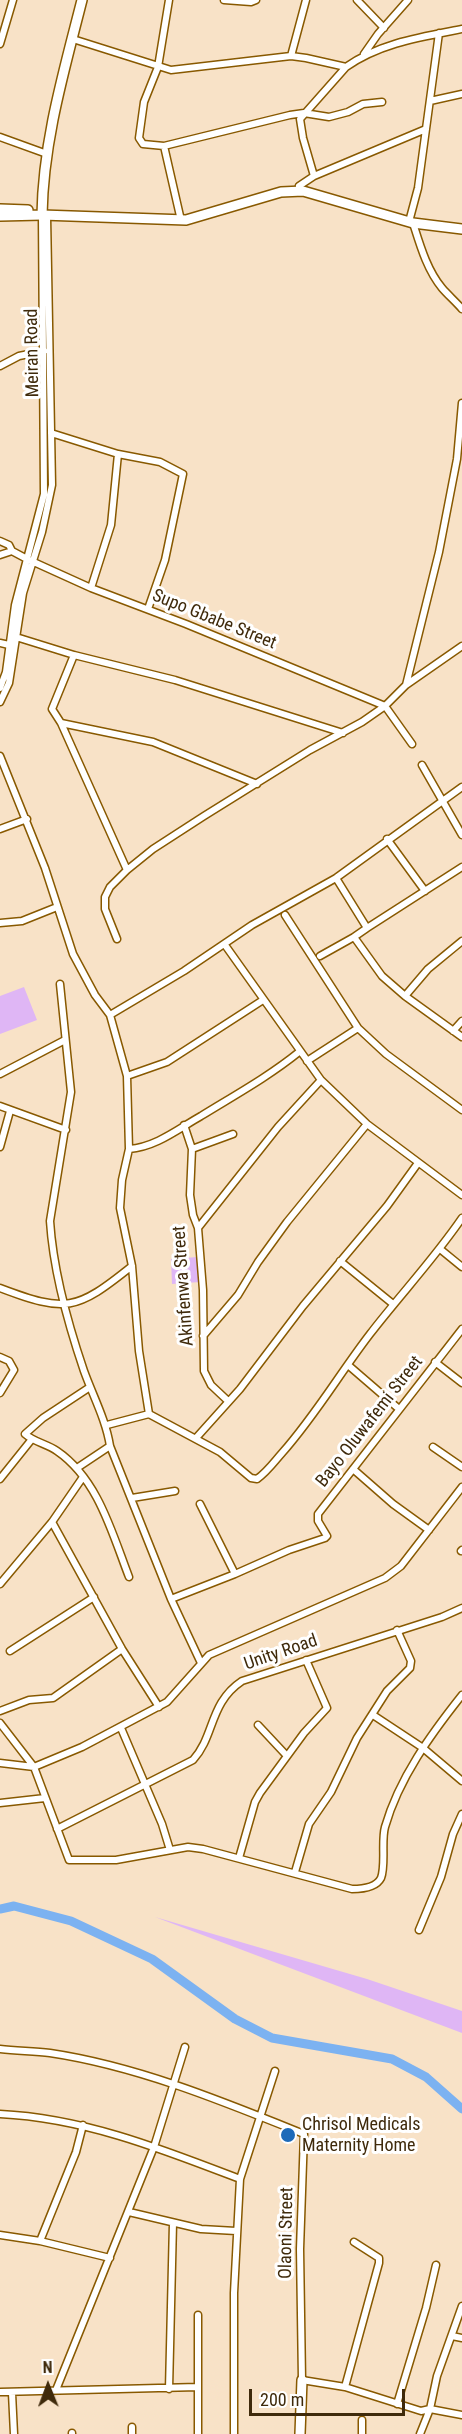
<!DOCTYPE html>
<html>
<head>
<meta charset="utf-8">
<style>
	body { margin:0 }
	#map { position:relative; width:462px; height:2434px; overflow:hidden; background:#f8e2c7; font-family:"Roboto Condensed",sans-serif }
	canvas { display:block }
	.north { position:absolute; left:18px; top:2356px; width:60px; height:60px; -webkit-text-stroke:4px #fff; paint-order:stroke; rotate:359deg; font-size:16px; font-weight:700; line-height:24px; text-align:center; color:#3f2a0b }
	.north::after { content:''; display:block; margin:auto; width:21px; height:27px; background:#3f2a0b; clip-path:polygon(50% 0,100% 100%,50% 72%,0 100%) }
	.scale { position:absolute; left:249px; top:2389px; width:156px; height:27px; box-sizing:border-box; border:3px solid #3f2a0b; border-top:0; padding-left:8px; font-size:18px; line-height:21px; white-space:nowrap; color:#3f2a0b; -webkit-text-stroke:4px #fff; paint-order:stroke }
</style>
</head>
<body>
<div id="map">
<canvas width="462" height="2434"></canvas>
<div class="north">N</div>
<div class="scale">200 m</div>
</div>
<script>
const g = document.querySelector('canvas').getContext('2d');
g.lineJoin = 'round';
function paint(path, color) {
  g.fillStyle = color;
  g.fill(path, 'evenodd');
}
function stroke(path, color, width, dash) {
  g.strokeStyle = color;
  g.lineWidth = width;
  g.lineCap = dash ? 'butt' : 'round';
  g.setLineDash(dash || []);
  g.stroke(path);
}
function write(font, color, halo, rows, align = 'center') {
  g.font = font + ' "Roboto Condensed",sans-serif';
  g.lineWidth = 6;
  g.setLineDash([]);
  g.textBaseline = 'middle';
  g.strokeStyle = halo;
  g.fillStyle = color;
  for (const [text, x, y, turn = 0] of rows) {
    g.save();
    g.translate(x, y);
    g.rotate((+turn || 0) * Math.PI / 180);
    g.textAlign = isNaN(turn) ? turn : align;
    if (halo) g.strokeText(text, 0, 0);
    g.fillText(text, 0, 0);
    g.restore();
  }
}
const green = new Path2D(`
	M24,987L37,1020L0,1034V996Z
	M198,1257L200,1282L172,1284L171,1259Z
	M155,1917L367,1979L462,2011V2033Z`);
const river = new Path2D(`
	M0,1909L14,1906L71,1921L152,1959L235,2019L272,2038L392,2059L426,2077L462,2109`);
const street = new Path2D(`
	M169,0L158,67L144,102L139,138L143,144L164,146L290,115L304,113L329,117L348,112L363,104L382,102
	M224,0L251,2L256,0
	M357,0L384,28
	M76,40L171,70L291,56L306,58L346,67C380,43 421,37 462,29
	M0,44L13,0
	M364,54L378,34L408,0
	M291,56L306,0
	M430,101L462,94
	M0,137L47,154
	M164,146L180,216
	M314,176L303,138L300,119L346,67
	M299,186L314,176L426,129
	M410,218L418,188L439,33
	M413,223C420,245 427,270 442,288C448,295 456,302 462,309
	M0,366L19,356L44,351
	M51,433L118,454L160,462L183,474L165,560L148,609
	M0,541L9,545L12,551L27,559L91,588L186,624L385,706L412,744
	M0,555L12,551
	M91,588L111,525L118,454
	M16,637L74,655L175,680L343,733
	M0,643L9,645
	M74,655L52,709L61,723L127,870
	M406,685L462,646
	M0,688L6,672L15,605L44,494L42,215
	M0,702L9,683L23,593L42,532L52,485L47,216
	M61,723L153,742L257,784
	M0,756L45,868L73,954L95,995L110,1015L127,1076L129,1149L122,1180L120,1208L132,1266L139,1351L149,1414
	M422,765L462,835
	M0,829L27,819
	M387,839L425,891
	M336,878L367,928L354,937
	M285,915L358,1028L386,1054L462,1110
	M0,923L22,921L57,907
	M367,928L462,867
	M117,939L105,909V897L110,887L127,870L153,849L204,816L310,750L362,722L385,706L406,685L439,552L457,459L462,403
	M225,945L321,1080L367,1124L462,1195
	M320,956L354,937L382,976L405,996L462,1037
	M60,984L71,1092L50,1221C53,1268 69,1327 84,1371C93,1396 106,1420 110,1446L171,1599L201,1663
	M405,996L428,969L462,941
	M110,1015L184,971L252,925L336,878L462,787
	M453,1031L462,1021
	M307,1061L358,1028
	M0,1074L65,1040
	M127,1076L167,1062L263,1000
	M0,1106L66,1130
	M184,1125L192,1149L190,1195L193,1215L198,1228L203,1290L204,1371L211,1385L228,1401
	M0,1147L10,1111
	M129,1149C156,1147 178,1129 201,1116C235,1095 268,1077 299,1052
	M192,1149L233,1134
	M198,1228L278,1127L321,1080
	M440,1249L462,1267
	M340,1261L393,1304
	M0,1288C66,1313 76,1311 132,1266
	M203,1336L238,1295L258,1262L287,1222L367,1124
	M0,1357L9,1361L14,1370L0,1393
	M435,1362L462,1383
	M348,1365L399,1409
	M90,1387L43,1418L25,1434C34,1442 47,1444 57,1451C98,1479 112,1533 129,1577
	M107,1425L149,1414L220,1452L251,1478L257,1479C267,1472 274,1462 282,1453C315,1416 340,1373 370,1334C400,1295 434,1259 462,1218
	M196,1438L240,1389L303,1306L387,1206L418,1163
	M433,1447L462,1467
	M77,1468L110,1446
	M353,1469L393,1504L429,1530
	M0,1479L32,1439
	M132,1498L175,1491
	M200,1504L235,1574
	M52,1522L122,1649L159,1707
	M461,1551L462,1550
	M0,1584L52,1522L83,1477
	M171,1599L235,1574L289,1550L325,1538L327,1536L318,1521V1514L462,1329
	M10,1651L94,1597
	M0,1711L29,1700L53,1698L122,1649
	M373,1715L423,1748L462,1781
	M0,1723L34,1767L69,1860H116L188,1847L203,1849L352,1889C362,1889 376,1888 381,1878C386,1865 381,1841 385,1827C399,1778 431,1734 462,1695
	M258,1725L287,1756
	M121,1728L162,1824L170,1850
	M0,1763L34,1767L82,1747L167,1702L209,1655L385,1578L401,1566L462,1487
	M0,1803L45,1798
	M57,1829L193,1760C215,1736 209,1703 242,1681L442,1617L462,1608
	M239,1858L255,1802L260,1793L304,1733L327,1708L306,1660
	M295,1872L309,1824L331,1792L357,1738L387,1691L410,1668L411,1661L397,1630
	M419,1930L441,1877L453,1834L462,1814
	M0,2049C17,2051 34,2051 50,2053C137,2066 222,2101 304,2134L300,2249L302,2380L345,2387L421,2411L430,2409L462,2415
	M0,2114C84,2118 162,2149 240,2179
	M129,2212L201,2229L236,2231
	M0,2235L40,2241L110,2258
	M40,2241L76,2152L83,2125
	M452,2336L462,2338
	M345,2387L379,2263V2258L354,2242
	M169,2389L173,2223
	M56,2390L154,2147L185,2047
	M0,2392L198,2387
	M12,2393L14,2434
	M397,2404L426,2308L436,2265
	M72,2434V2433
	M132,2434V2427
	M198,2434V2315
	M234,2434V2293L240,2179L275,2071
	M362,2434V2420
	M420,2434L430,2409L437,2376L462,2306`);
const secondary = new Path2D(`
	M0,209L28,210
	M0,216L42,215C43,142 64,71 82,0
	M300,2434L302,2380`);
const primary = new Path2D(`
	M42,215L186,220L281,192L303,191L413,223L462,229`);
const markers = [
	[288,2135,8,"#1d6ab9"]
];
const streetNames = [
	["Meiran Road",33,353,-91],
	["Supo Gbabe Street",214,620,22],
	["Akinfenwa Street",184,1286,-94],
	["Bayo Oluwafemi Street",370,1422,-52],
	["Unity Road",281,1653,-19],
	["Olaoni Street",287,2233,-89]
];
const poiNames = [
	["Chrisol Medicals",302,2125],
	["Maternity Home",302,2146]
];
paint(green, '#dfb6f5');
stroke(river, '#7cb2f1', 9);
stroke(street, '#885900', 9);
stroke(secondary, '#885900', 12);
stroke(primary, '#885900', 12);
stroke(street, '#fff', 6);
stroke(secondary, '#fff', 9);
stroke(primary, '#fff', 9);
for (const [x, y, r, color] of markers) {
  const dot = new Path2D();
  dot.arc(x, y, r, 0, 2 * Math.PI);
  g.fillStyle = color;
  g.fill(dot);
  stroke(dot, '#fff', 2);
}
write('18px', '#3f2a0b', '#fff', streetNames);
write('18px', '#3f2a0b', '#fff', poiNames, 'left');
</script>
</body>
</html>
